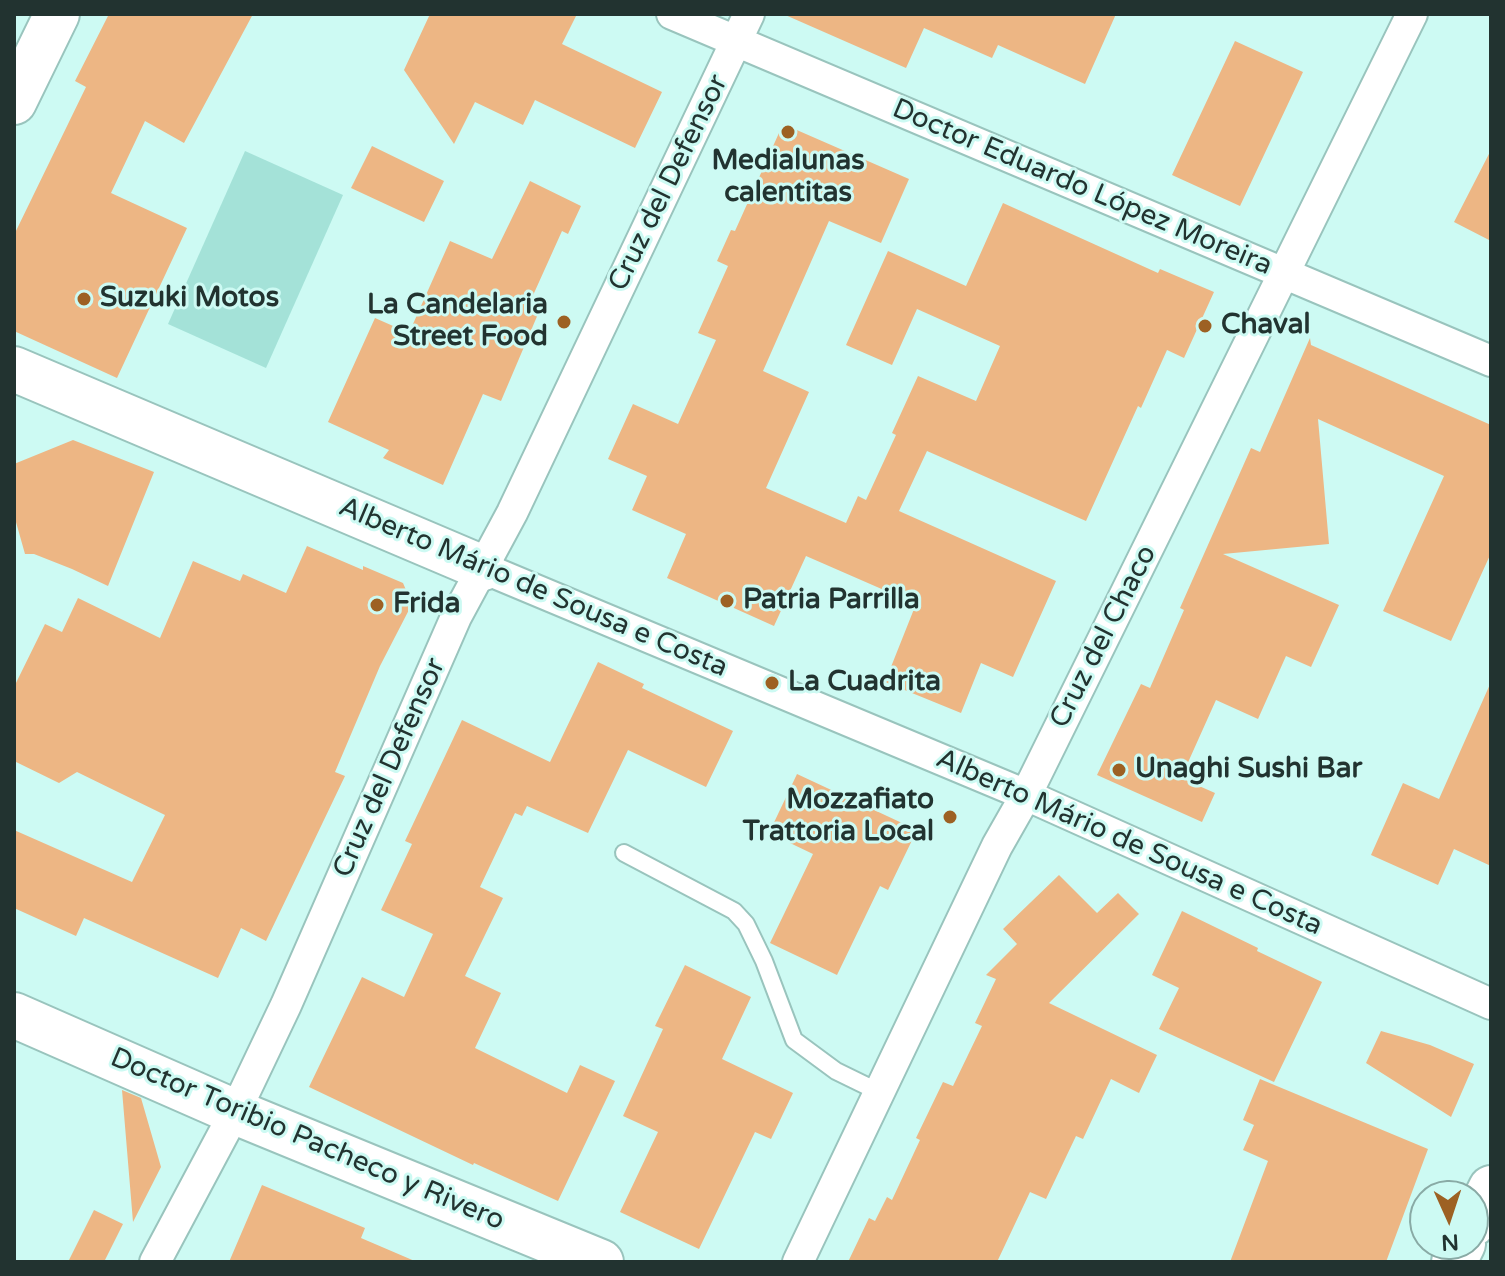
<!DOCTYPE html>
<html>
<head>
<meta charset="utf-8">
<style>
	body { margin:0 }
	#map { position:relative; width:1505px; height:1276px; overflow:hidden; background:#cdfaf3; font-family:"Varela Round",sans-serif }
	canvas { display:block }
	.frame { position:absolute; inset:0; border:16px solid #223330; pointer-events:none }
	.north { position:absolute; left:1409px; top:1180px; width:80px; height:80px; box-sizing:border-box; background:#cdfaf3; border:2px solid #89aaa5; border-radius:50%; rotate:177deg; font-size:22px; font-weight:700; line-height:32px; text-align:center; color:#223330 }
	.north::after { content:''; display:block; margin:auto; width:28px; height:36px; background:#9d6123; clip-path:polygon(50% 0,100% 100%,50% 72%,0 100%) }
</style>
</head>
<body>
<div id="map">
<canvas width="1505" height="1276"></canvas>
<div class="frame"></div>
<div class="north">N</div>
</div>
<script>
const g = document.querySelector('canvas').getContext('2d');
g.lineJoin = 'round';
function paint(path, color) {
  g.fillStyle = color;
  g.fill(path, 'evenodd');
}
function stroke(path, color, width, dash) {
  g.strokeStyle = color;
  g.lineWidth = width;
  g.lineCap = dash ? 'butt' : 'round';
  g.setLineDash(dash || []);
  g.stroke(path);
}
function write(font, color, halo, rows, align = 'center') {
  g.font = font + ' "Varela Round",sans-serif';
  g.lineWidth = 6;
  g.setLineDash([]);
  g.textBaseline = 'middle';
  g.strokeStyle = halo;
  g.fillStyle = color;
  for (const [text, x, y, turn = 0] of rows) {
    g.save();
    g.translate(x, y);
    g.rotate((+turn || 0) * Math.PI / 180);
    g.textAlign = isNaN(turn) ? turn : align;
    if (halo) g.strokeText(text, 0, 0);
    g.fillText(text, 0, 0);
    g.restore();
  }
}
const green = new Path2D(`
	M245,151L343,195L266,368L168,324Z`);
const building = new Path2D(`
	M109,14H253L184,143L145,121L111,193L187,228L117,378L14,331V235L86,87L75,81Z
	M430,14H577L562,44L662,92L635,148L535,100L523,125L475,102L454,144L404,70Z
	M783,14H1116L1085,84L998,45L992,58L924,28L906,68Z
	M1235,41L1303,72L1240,206L1172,175Z
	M783,124L909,179L881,243L829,221L763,371L809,392L766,488L846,523L858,496L866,500L896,435L892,433L918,376L976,401L1000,346L917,309L892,365L846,345L888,251L966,286L1003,203L1158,273L1160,269L1214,292L1184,358L1167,350L1141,408L1138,406L1086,521L927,451L899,511L1056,581L1013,677L981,663L961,713L885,682L916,604L806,556L774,626L667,578L686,534L632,510L647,476L608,459L633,404L678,424L716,340L698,333L728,266L717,261L731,230L735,231Z
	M372,146L444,181L424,222L351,188Z
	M1491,150V241L1454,222Z
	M530,181L581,206L568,234L562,231L530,302L541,307L501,401L483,394L443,485L383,458L389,450L328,422L375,318L409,333L450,241L492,259Z
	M1310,338L1311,345L1491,425V553L1451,641L1383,611L1444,476L1318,419L1329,544L1223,554L1339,605L1311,667L1286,656L1258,719L1216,700L1181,778L1215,793L1202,822L1097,775L1141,684L1150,688L1184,610L1180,608L1251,448L1260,452Z
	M73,440L154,472L108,586L72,569L34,554H25L14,515V464Z
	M307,546L363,570V566L403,583L412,604L380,666L335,772L345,776L266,941L241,928L218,978L84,918L76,936L14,908V830L132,882L165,815L77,772L59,783L14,761V687L45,624L62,632L78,598L160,638L193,561L240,581L243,574L286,593Z
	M598,662L644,684L642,688L733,731L706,787L628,750L588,833L527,806L522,816L515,813L480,887L503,898L465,976L501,993L475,1048L567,1093L580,1065L615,1081L558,1201L474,1163L473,1165L309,1087L362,977L404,997L433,934L381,910L412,844L405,841L462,720L550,762Z
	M1491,682V866L1454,849L1438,885L1371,855L1403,783L1439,799Z
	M797,774L917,830L888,890L880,886L837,975L770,943L813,854L769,833Z
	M1059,875L1097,913L1118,893L1139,914L1049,1003L1157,1055L1139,1093L1111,1079L1083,1139L1076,1136L1046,1199L1030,1192L997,1262H848L869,1218L875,1221L887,1197L892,1200L920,1140L916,1138L943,1082L953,1086L982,1026L975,1023L996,979L986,975L1017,944L1003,929Z
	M1182,911L1258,948L1257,951L1322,982L1274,1082L1159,1029L1179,988L1152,975Z
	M685,965L751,997L722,1059L793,1093L771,1139L755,1132L699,1249L620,1212L658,1132L623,1116L663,1029L655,1026Z
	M1381,1031L1430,1045L1474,1064L1451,1117L1366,1063Z
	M1260,1079L1428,1149L1386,1262H1230L1268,1161L1243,1150L1254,1125L1243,1120Z
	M122,1090L141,1098L161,1167L133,1222Z
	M262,1185L365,1228L361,1238L417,1262H229Z
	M94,1210L123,1224L104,1262H68Z`);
const lane = new Path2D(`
	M624,853L734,911L746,924L764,961L794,1040L836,1071L879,1092`);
const street = new Path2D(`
	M672,14L1491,361
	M483,568L1026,795L1491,1004
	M155,1262L235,1112L286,1005L456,617L512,513L749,14
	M798,1262L997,846L1026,795L1412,14`);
const secondary = new Path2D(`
	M14,369L483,568
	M14,1015L235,1112L601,1262
	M1473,1224L1491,1188
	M1454,1262L1463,1244`);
const highway = new Path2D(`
	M14,102L57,14`);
const markers = [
	[788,132,8,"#9d6123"],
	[84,299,8,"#9d6123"],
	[564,322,8,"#9d6123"],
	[1205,326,8,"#9d6123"],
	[727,601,8,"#9d6123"],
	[377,605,8,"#9d6123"],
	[772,683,8,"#9d6123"],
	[1119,770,8,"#9d6123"],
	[950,817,8,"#9d6123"]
];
const poiNames = [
	["Medialunas",788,162,"center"],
	["calentitas",788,194,"center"],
	["Suzuki Motos",100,299],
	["La Candelaria",548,306,"right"],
	["Street Food",548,338,"right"],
	["Chaval",1221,326],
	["Patria Parrilla",743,601],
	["Frida",393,605],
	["La Cuadrita",788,683],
	["Unaghi Sushi Bar",1135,770],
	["Mozzafiato",934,801,"right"],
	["Trattoria Local",934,833,"right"]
];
const streetNames = [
	["Cruz del Defensor",669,183,-64],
	["Doctor Eduardo López Moreira",1082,188,23],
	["Alberto Mário de Sousa e Costa",533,588,23],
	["Cruz del Chaco",1104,637,-63],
	["Cruz del Defensor",390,768,-66],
	["Alberto Mário de Sousa e Costa",1129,843,24],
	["Doctor Toribio Pacheco y Rivero",307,1140,23]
];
paint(green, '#a4e2d8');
paint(building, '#edb684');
stroke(lane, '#99c4bd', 20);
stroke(street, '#99c4bd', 34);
stroke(secondary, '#99c4bd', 48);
stroke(highway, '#99c4bd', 48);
stroke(lane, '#fff', 16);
stroke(street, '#fff', 30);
stroke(secondary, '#fff', 44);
stroke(highway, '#fff', 44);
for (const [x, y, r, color] of markers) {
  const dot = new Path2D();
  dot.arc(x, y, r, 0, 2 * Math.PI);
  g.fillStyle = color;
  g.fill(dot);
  stroke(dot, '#cdfaf3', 3);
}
write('bold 28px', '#223330', '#cdfaf3', poiNames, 'left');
write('28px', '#223330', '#cdfaf3', streetNames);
</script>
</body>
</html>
